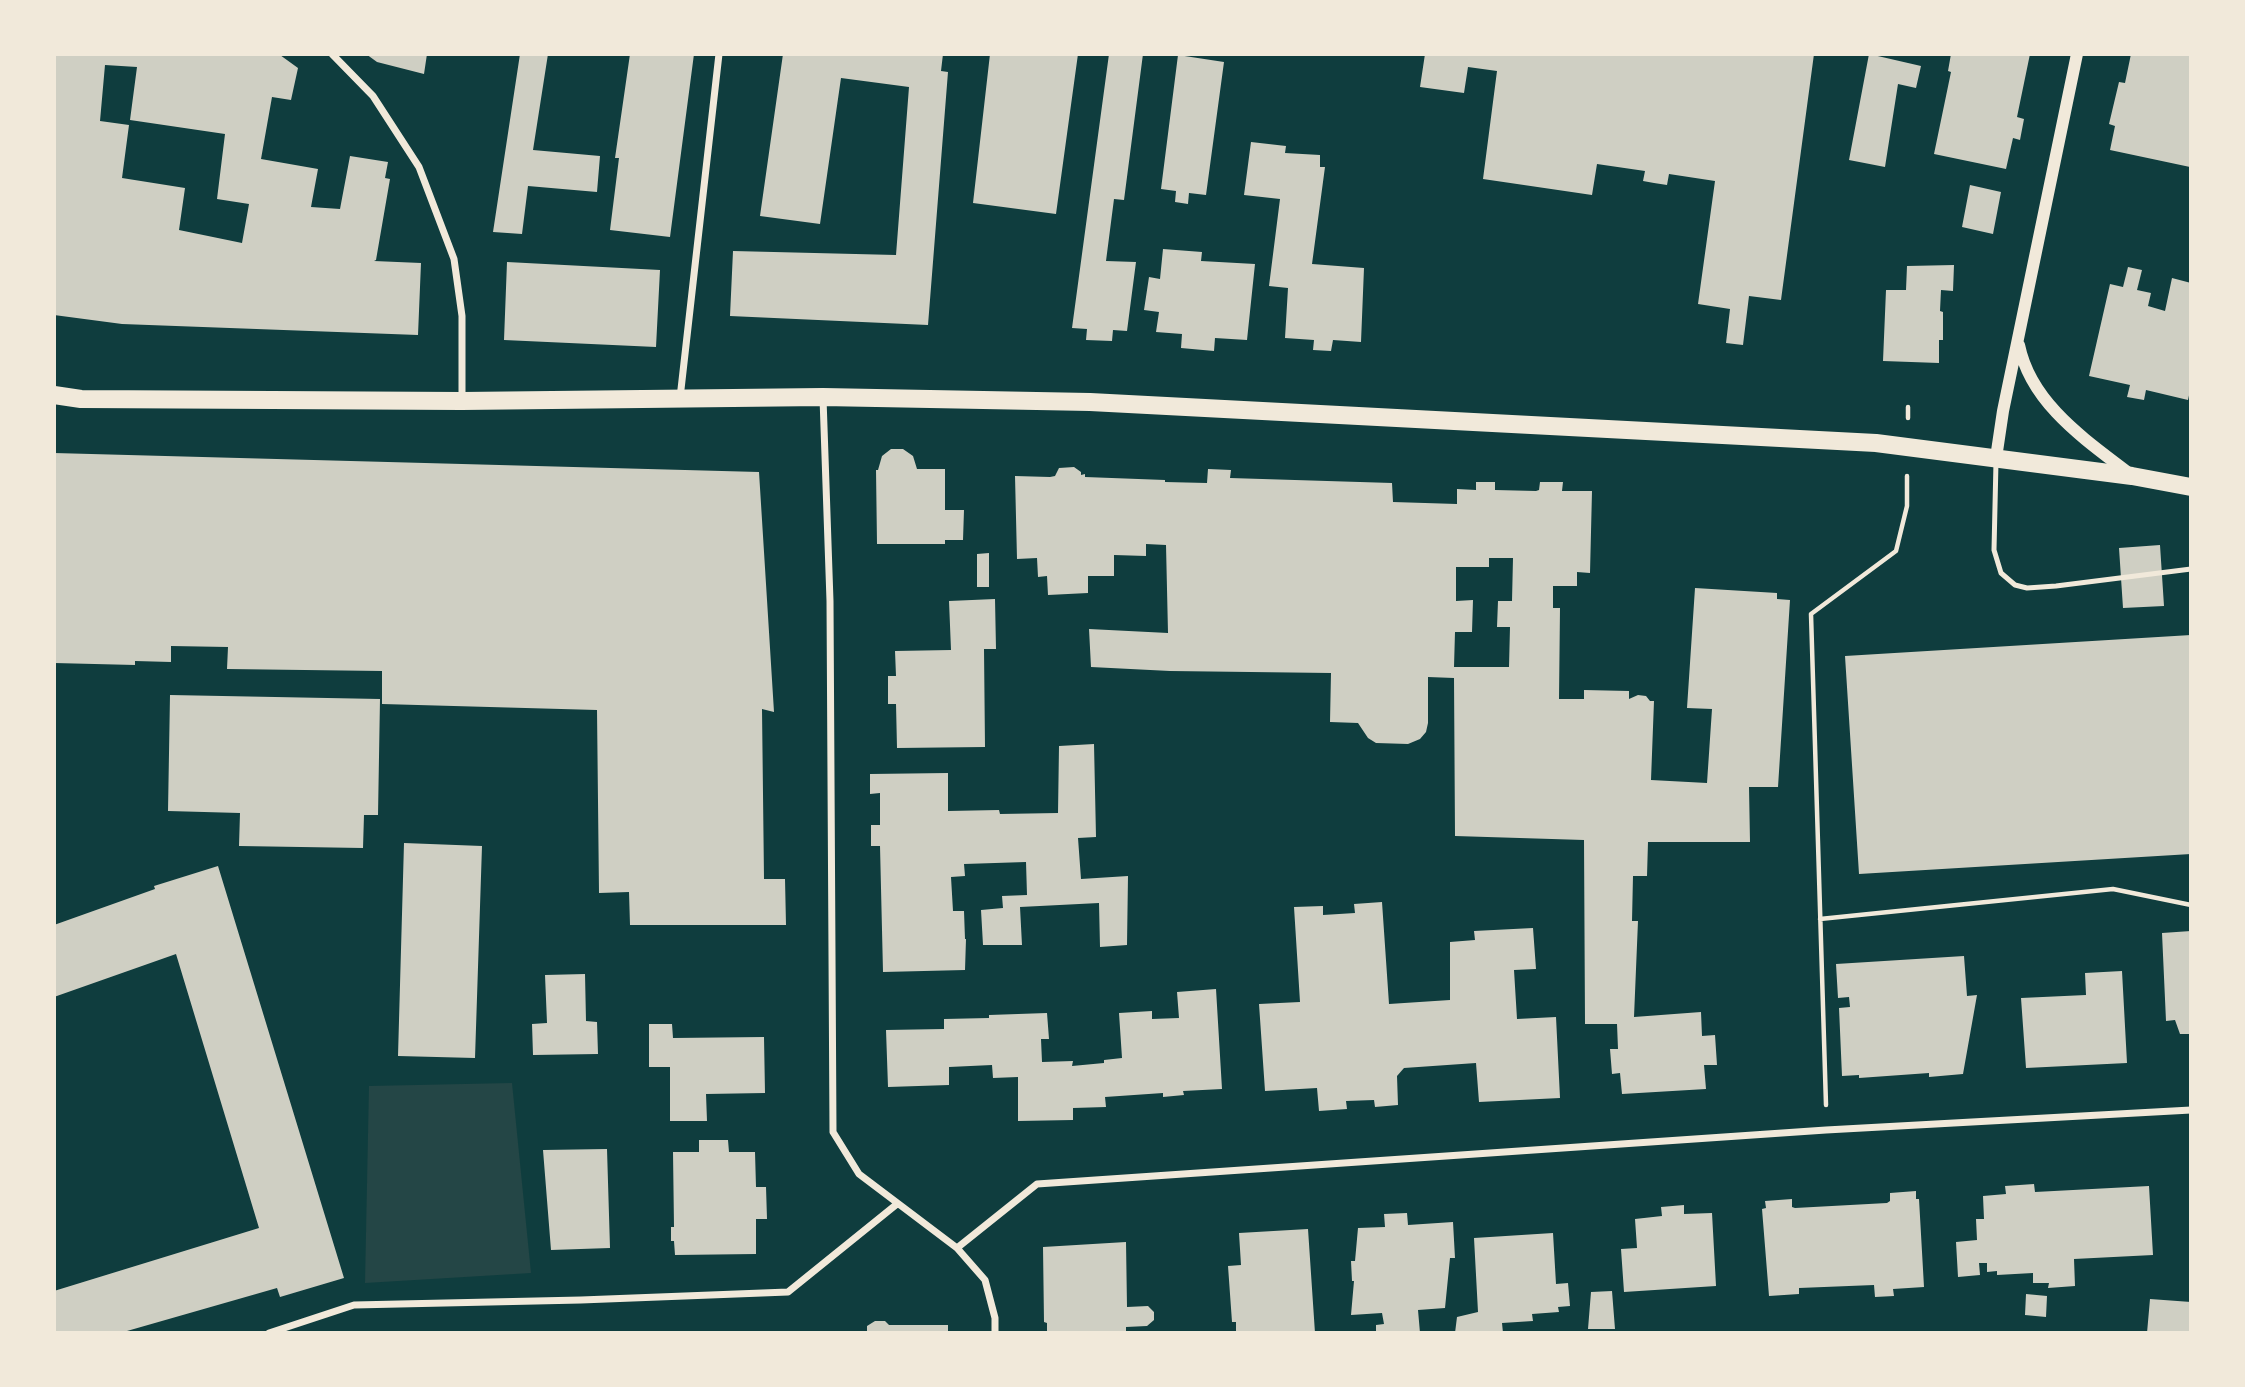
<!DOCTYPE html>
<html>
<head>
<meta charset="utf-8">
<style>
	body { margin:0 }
	#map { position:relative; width:2245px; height:1387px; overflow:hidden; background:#0f3d3e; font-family:"Alegreya Sans",sans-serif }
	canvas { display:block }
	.frame { position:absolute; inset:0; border:56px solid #f1e9da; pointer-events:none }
</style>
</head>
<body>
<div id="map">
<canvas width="2245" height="1387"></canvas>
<div class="frame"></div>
</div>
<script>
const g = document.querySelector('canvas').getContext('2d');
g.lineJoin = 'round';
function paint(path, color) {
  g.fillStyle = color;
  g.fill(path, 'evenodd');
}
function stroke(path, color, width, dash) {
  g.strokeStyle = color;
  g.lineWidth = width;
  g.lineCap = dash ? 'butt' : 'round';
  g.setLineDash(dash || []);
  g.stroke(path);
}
const green = new Path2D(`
	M512,1083L531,1273L365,1283L369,1086Z`);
const building = new Path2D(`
	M54,54H271L280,55L298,68L291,100L272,97L261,159L318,169L311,207L340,209L350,156L388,162L385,178L390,179L376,260L374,261L421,263L418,335L122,324L54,315ZM105,65L137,67L130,120L225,134L217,199L249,204L242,243L179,230L185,188L122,178L129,125L100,121Z
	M366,54H427L424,74L377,62Z
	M520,54H548L533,150L600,156L597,192L528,186L522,234L493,232Z
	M630,54H694L670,237L610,230L619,158H615Z
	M783,54H943L941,71L948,72L928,325L730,316L733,251L896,255L909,87L841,78L820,224L760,216Z
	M990,54H1078L1056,214L973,203Z
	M1109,54H1143L1124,200L1114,199L1106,261L1136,262L1127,331L1113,330L1112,341L1086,340L1087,329L1072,328Z
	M1425,54H1814L1781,300L1749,296L1743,345L1726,343L1730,309L1698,304L1715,181L1669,174L1667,185L1654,183L1643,181L1645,171L1597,164L1592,195L1483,179L1497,71L1468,67L1464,93L1420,87Z
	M1869,54L1921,66L1916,88L1898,84L1885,167L1849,160Z
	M1951,54H2030L2017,117L2024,119L2020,140L2013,138L2006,169L1934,154L1951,72L1948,71Z
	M2131,54H2191L2190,167L2110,150L2115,126L2109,124L2119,82L2125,83Z
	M1178,55L1224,62L1206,195L1189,193L1188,204L1175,202L1176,191L1161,189Z
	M1251,142L1286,146L1285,153L1320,155V167H1325L1312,264L1364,268L1361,342L1333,340L1331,351L1313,350L1314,340L1285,338L1288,288L1269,286L1280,199L1244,195Z
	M1970,185L2001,192L1993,234L1962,227Z
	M1163,249L1202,252L1201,261L1255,264L1247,340L1215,338L1214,351L1181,348L1182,334L1156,332L1159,312L1144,310L1149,277L1160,279Z
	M507,262L660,270L656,347L504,340Z
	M1954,265L1953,291L1941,290L1940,311L1943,312V340H1939V363L1883,361L1886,290H1906L1907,266Z
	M2128,267L2142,270L2137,290L2151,293L2148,306L2165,311L2172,278L2191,283V386L2188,400L2146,390L2144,400L2127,397L2130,385L2089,376L2110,284L2123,287Z
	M891,449H903L913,456L917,469H945V510H964L963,540H945V544H877L876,470H878L882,456Z
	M54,453L759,472L774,712L762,709L764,879H785L786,925H630L629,892L599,893L597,710L382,704V671L227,669L228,647L171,646V662L135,661V665L54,663Z
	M1074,467L1081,472V475L1085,474V477L1165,480V482L1207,483L1208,469L1231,470L1230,478L1392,483L1393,502L1457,504V489L1476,490V482H1495V490L1536,491L1539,490L1540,482H1563L1562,491H1592L1590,573L1577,572V586H1553V608H1560L1559,699H1584V690L1629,691V699L1638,695L1646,696L1650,701H1654L1651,780L1707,783L1712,709L1687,708L1695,588L1777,593V599L1790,600L1778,787H1749L1750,842H1648L1647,876H1633L1632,921H1638L1634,1017L1701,1012L1702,1036L1715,1035L1717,1065H1704L1706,1089L1622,1094L1620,1073L1612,1074L1610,1049H1618L1617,1024H1585L1584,840L1455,836L1454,678L1428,677V723L1426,732L1420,739L1408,744L1376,743L1368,738L1358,723L1330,722L1331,673L1170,671L1091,667L1089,629L1168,633L1166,545L1146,544V556L1114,555V576H1088V593L1048,595L1047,576L1038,577L1037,558L1017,559L1015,476L1050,477L1055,476L1059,468ZM1489,558H1513L1512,601H1498L1497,627H1510L1509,667H1454L1455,632H1472L1473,600L1456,601V567H1489Z
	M2160,545L2164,606L2123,608L2119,548Z
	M989,553V587H977V554Z
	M995,599L996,649H984L985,747L897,748L896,704H888V676H896L895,651L951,650L949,601Z
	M2191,635V854L1859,874L1845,656Z
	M170,695L380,699L378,815H364L363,848L239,846L240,813L168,811Z
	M1094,744L1096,837L1078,838L1081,879L1128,876L1127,945L1100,947L1099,903L1020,907L1022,945H983L981,910L1003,908L1002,896L1027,895L1026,862L964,864L965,876L951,877L953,911H964L965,939H966L965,970L883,972L880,846H871V825H880V793L870,794V774L948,773V811L999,810L1000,814L1058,813L1059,746Z
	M404,843L482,846L475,1058L398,1056Z
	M218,866L344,1278L280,1297L277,1288L120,1333H54V1291L259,1228L176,954L54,997V925L155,889L154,886Z
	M1382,902L1389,1004L1450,1000V942L1475,940L1474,931L1533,928L1536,969L1514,970L1517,1019L1556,1017L1560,1098L1479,1102L1476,1063L1404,1068L1397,1076L1398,1105L1375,1107L1374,1100L1346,1101L1347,1109L1319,1111L1317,1088L1265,1091L1259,1004L1300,1002L1294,907L1323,906V915L1355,913L1354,904Z
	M2191,931V1034H2180L2175,1020L2166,1021L2162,933Z
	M1964,956L1967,996L1977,995L1963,1074L1929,1077V1073L1859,1078V1075L1842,1076L1839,1008L1850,1007L1849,997L1838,998L1836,964Z
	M2122,971L2127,1063L2026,1068L2021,998L2086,995L2085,973Z
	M585,974L586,1021L597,1022L598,1054L533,1055L532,1024L547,1023L545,975Z
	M1216,989L1222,1089L1183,1091L1184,1095L1163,1097V1093L1105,1097L1106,1107L1073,1108V1120L1018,1121V1077L993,1078L992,1065L949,1067V1085L888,1087L886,1030L944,1029V1019L989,1018V1015L1047,1013L1049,1039H1041L1042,1062L1073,1061L1072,1066L1104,1063V1060L1122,1058L1119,1013L1152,1011V1019L1179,1018L1177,992Z
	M649,1024H672L673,1038L764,1037L765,1093L706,1094L707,1121H670V1067H649Z
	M699,1140H728L729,1152H755L756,1187H766L767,1219H756V1254L675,1255L674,1241H671V1227H674L673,1152H699Z
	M607,1149L610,1248L551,1250L543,1150Z
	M2034,1184L2035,1192L2149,1186L2153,1255L2074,1259L2075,1286L2048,1288L2049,1283H2033V1273L1997,1275V1271L1987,1272V1263H1979L1980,1275L1958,1277L1956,1242L1977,1240L1976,1219H1984L1983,1196L2006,1194L2005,1186Z
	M1916,1191V1199H1919L1924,1287L1893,1289L1894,1296L1875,1297L1874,1285L1799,1288V1294L1769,1296L1762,1209L1766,1208L1765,1201L1792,1199V1207L1795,1208L1887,1203L1890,1201V1193Z
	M1684,1205V1214L1712,1213L1716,1286L1624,1292L1621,1249L1637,1248L1635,1219L1662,1216L1661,1207Z
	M1407,1213L1408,1225L1453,1222L1455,1258H1450L1445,1308L1418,1310L1420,1333H1376V1325L1384,1324L1382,1313L1351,1315L1354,1281H1352L1351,1261H1355L1358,1228L1385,1227L1384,1214Z
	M1308,1229L1315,1333H1236V1322H1232L1228,1266L1241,1265L1239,1233Z
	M1553,1233L1556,1284L1568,1283L1570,1306L1558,1307L1559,1312L1532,1314L1533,1321L1502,1323L1503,1333H1455L1457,1317L1478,1312L1474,1238Z
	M1126,1242L1127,1307L1148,1306L1154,1312V1320L1147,1326L1126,1327V1333H1047V1323L1044,1322L1043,1247Z
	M1612,1291L1615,1329H1588L1591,1292Z
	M2026,1294L2047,1296L2046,1317L2025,1315Z
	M2150,1299L2191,1302V1333H2147Z
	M875,1321H885L889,1325H948V1333H867V1326Z`);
const path = new Path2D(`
	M1908,418V407
	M1820,919L2113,889L2191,905
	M1826,1105L1811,614L1896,551L1907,506V476`);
const service = new Path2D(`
	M1996,462L1994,550L2001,573L2015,585L2027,588L2056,586L2191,569`);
const minor = new Path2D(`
	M332,54L373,96L419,167L454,259L462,316V401
	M680,398L719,54
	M823,398L830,601L833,1132L859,1174L957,1248L985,1280L995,1318V1333
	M957,1248L1037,1184L1826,1130L2191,1110
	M269,1333L354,1305L581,1300L788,1292L897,1204`);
const tertiary = new Path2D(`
	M2019,345C2031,404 2086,440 2130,474
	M1996,458L2003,411L2077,54`);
const primary = new Path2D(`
	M54,395L81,399L462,401L823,397L1090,402L1876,443L2132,476L2191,487`);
paint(green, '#244646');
paint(building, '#cfcfc3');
stroke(path, '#f1e9da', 4.5);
stroke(service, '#f1e9da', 5);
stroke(minor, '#f1e9da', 7);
stroke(tertiary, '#f1e9da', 12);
stroke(primary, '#f1e9da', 18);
</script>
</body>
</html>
